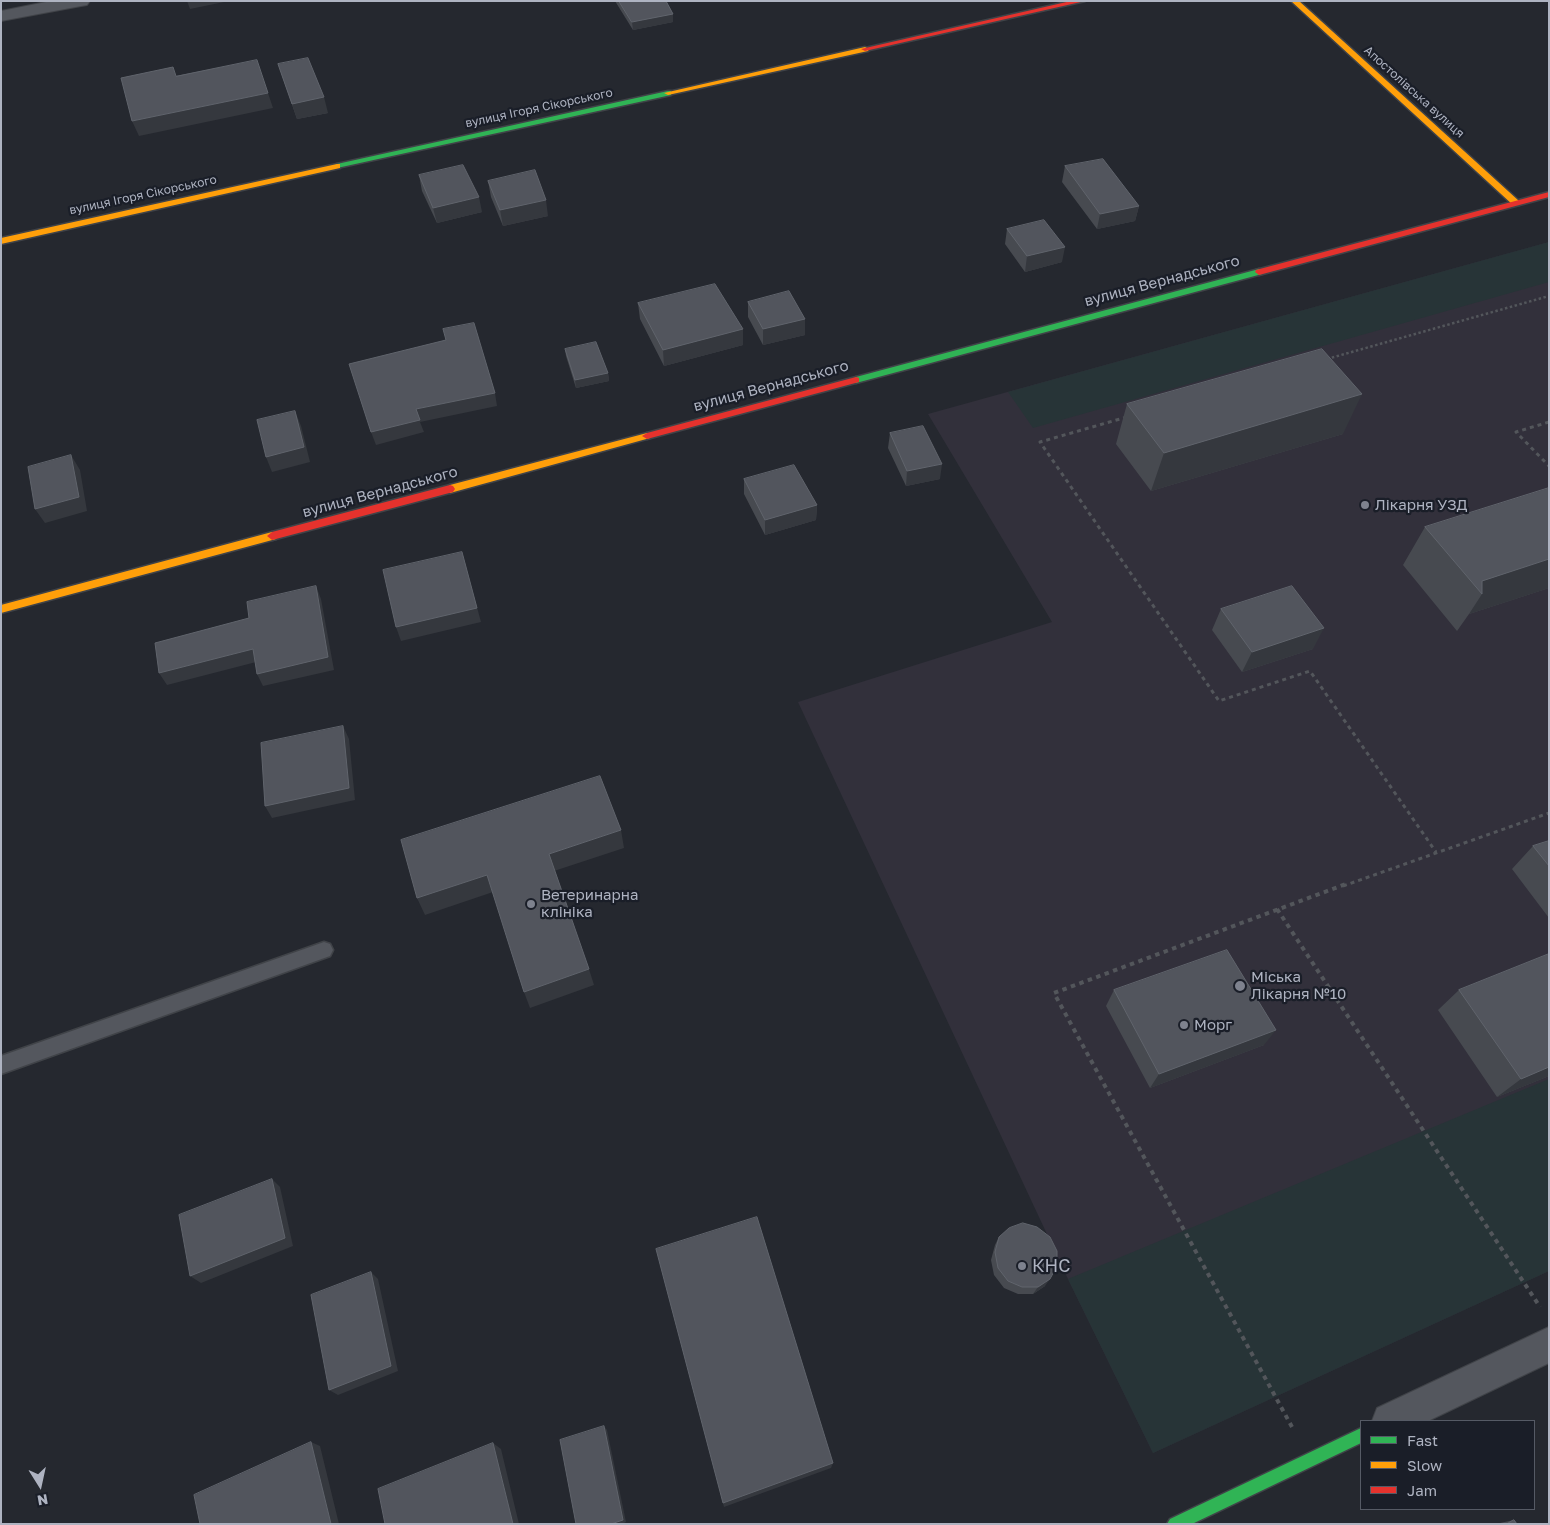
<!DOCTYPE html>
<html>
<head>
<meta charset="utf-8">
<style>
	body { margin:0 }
	#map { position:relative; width:1550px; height:1525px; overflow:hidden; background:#25282f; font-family:"Golos Text",sans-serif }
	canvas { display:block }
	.frame { position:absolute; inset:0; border:2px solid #aeb3c1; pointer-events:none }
	.legend { position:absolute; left:1360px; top:1420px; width:175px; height:90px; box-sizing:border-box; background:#1a1e28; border:1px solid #555a65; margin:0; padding:6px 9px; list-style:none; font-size:15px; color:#aeb3c1 }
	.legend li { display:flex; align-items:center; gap:10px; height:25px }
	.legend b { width:25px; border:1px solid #555a65 }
	.north { position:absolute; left:15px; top:1460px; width:50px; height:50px; -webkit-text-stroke:4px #1a1e28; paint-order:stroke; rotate:170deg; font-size:14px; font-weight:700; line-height:20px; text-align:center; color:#aeb3c1 }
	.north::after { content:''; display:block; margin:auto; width:18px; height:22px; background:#aeb3c1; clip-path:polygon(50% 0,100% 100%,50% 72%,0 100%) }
</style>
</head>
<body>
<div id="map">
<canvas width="1550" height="1525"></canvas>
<div class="frame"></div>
<ul class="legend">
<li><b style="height:6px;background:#30b455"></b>Fast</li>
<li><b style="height:6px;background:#ff9f0a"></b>Slow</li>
<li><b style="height:6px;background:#e5322d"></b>Jam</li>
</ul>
<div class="north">N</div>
</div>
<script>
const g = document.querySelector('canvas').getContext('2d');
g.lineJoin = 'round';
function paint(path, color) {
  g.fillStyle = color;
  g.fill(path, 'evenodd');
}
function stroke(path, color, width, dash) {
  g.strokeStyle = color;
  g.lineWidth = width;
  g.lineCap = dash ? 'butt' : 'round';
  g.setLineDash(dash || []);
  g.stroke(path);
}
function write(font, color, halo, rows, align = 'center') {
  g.font = font + ' "Golos Text",sans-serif';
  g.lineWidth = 4.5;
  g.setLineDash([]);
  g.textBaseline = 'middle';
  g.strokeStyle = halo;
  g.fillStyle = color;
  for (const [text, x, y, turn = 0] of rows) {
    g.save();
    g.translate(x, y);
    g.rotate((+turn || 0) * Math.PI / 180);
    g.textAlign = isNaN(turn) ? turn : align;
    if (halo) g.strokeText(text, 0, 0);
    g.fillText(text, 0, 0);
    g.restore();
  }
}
const medical = new Path2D(`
	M1549,242V1271L1153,1453L1068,1279L798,702L1052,622L928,414Z`);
const green = new Path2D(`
	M1549,242V282L1033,428L1008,392Z
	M1549,1079V1271L1153,1453L1068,1279Z`);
const pathFar2 = new Path2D(`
	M1327,359L1549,296`);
const pathFar1 = new Path2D(`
	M1127,417L1040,442L1219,701L1310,671L1436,852
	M1549,422L1516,432L1549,466
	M1343,886L1549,813`);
const path = new Path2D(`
	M1277,909L1540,1307
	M1292,1427L1054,993L1346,884`);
const lane = new Path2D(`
	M324,942L330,944L333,950L330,956L1,1074V1056Z`);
const street = new Path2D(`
	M51,1H90L87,5L81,6L1,21V11Z
	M1549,1327V1363L1428,1421H1372L1377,1408Z`);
const fast = new Path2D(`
	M668,91H671V95L337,168L333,166L337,164Z
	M1259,269L1262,270V274L856,383L851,380L856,377Z
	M1361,1428V1443L1192,1524H1167L1170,1519Z`);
const slow = new Path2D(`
	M1291,1H1299L1519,201V205H1513Z
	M865,47L869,49L868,51L668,95L664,93Z
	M337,164H340V168L1,244V238Z
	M647,433L652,436L650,438L450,493L445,489L450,485Z
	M272,532L277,536L276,539L1,613V605Z`);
const jam = new Path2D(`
	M1071,1H1085L865,51L861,49Z
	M1549,192V197L1259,275L1255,272L1256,270Z
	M856,377L859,378V382L647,439L642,436L647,433Z
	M450,485L453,486L455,489L453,492L272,540L267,536L272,532Z`);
const wall = new Path2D(`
	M615,1H666L673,14V22L633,30Z
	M278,64L328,113L297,119Z
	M1065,166L1139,206L1135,221L1097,229L1062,182Z
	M419,175L482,212L437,223L422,191Z
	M488,181L548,216L503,226L491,197Z
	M1007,229L1062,262L1025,272L1005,244Z
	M748,302L805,319V335L763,345L748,317Z
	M638,303L743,329V345L664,366L640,319Z
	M565,349L608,373L609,381L576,388L566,356Z
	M1127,404L1343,434L1151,491L1116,444Z
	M890,433L940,479L906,486L888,448Z
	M744,479L817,505L816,520L765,535L744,494Z
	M1425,527L1549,588L1469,614L1457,631L1403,565Z
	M1221,609L1313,649L1242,672L1212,630Z
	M1549,841V918L1512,869L1533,846Z
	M1549,954V1076L1497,1097L1438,1010L1459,990Z
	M1114,990L1264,1045L1150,1088L1106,1006Z
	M999,1237L1045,1286L1033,1294H1018L1004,1288L994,1275L991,1260L995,1245Z
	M1514,1520L1517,1524H1498L1500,1523Z`);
const shadedWall = new Path2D(`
	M187,1H229L190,9Z
	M673,14V22L633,30L632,22Z
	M268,93L273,108L139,136L132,121Z
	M324,97L328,113L297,119L292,104Z
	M479,197L482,212L437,223L433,208Z
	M546,200L548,216L503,226L500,210Z
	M1139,206L1135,221L1097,229L1100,214Z
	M1065,247L1062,262L1025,272L1027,256Z
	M805,319V335L763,345V329Z
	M743,329V345L664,366L663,350Z
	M608,373L609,381L576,388L575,380Z
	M495,393L497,406L420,422L424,432L376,445L371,432L416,409Z
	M1362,394L1343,434L1151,491L1164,453Z
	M295,411L301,426L310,462L272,472L266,457Z
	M71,455L80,470L87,511L45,523L35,509Z
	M942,464L940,479L906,486L907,471Z
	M817,505L816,520L765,535V520Z
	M462,552L481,622L401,641L396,627Z
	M1549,559V588L1469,614L1482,594V581Z
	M316,586L321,599L334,670L263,686L257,674Z
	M1324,628L1313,649L1242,672L1252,652Z
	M253,649L260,661L167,685L159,673Z
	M343,726L349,739L355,800L272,818L265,806Z
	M621,830L624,848L554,871L549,854Z
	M487,875L493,892L425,915L417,898Z
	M589,969L594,985L530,1008L524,992Z
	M1276,1030L1264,1045L1150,1088L1159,1074Z
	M1549,1067V1076L1497,1097L1521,1079Z
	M272,1179L280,1187L293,1246L201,1283L190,1276Z
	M371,1272L378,1279L398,1371L338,1395L329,1390Z
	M1050,1279L1045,1286L1033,1294L1038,1287Z
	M604,1426L607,1430L626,1522L622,1524H611Z
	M311,1442L320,1446L339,1524H331Z
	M493,1443L501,1449L519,1524H513Z
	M833,1463L831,1468L724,1507L723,1503Z`);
const building = new Path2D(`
	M619,1H666L673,14L632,22Z
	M308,58L324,97L292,104L278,64Z
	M257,60L268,93L132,121L121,78L173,67L176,76Z
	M1103,159L1139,206L1100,214L1065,166Z
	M463,165L479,197L433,208L419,175Z
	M535,170L546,200L500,210L488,181Z
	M1044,220L1065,247L1027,256L1007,229Z
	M715,284L743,329L663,350L638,303Z
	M789,291L805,319L763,329L748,302Z
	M474,323L495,393L416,409L420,420L371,432L349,364L446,340L443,329Z
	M596,342L608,373L575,380L565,349Z
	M1322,349L1362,394L1164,453L1127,404Z
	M295,411L304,447L266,457L257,420Z
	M923,426L942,464L907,471L890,433Z
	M71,455L79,497L35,509L28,467Z
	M794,465L817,505L765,520L744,479Z
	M1549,488V559L1482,581V594L1425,527Z
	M462,552L477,608L396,627L383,570Z
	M316,586L328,657L257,674L253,649L159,673L155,643L249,618L247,602Z
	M1292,586L1324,628L1252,652L1221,609Z
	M343,726L349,788L265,806L261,743Z
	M600,776L621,830L549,854L589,969L524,992L487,875L417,898L401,840Z
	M1549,841V866L1533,846Z
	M1227,950L1276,1030L1159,1074L1114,990Z
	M1549,954V1067L1521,1079L1459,990Z
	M272,1179L285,1238L190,1276L179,1215Z
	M757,1217L833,1463L723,1503L656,1249Z
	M1023,1223L1037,1227L1050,1237L1057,1251V1266L1050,1279L1038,1287H1022L1008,1281L998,1268L995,1252L999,1237L1009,1228Z
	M371,1272L391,1366L329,1390L311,1295Z
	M604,1426L623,1520L611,1524H576L560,1440Z
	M311,1442L331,1524H200L194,1495Z
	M493,1443L513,1524H385L378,1489Z
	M1514,1520L1517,1524H1507Z`);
const markers = [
	[1365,505,5,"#7e828e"],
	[531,904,5,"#7e828e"],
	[1240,986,6,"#7e828e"],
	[1184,1025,5,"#7e828e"],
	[1022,1266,5,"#7e828e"]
];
const farStreetnames = [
	["Апостолівська вулиця",1414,92,42],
	["вулиця Ігоря Сікорського",539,108,-12],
	["вулиця Ігоря Сікорського",143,195,-12]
];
const streetNames = [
	["вулиця Вернадського",1162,281,-15],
	["вулиця Вернадського",771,386,-15],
	["вулиця Вернадського",380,492,-15]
];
const poiNames = [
	["Лікарня УЗД",1375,505],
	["Ветеринарна",541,895],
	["клініка",541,912],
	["Міська",1251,977],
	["Лікарня №10",1251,994],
	["Морг",1194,1025]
];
const nearPoinames = [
	["КНС",1032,1266]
];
paint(medical, '#32303b');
paint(green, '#273437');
stroke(lane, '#404348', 3);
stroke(street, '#404348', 2);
stroke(fast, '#404348', 3);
stroke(slow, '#404348', 3);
stroke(jam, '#404348', 3);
stroke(pathFar2, '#53565b', 2.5, [2.5, 2.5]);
stroke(pathFar1, '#53565b', 3, [4, 4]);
stroke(path, '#53565b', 4, [4.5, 4.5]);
paint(lane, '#54575e');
paint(street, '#54575e');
paint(fast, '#30b455');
paint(slow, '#ff9f0a');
paint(jam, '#e5322d');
paint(wall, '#474a50');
paint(shadedWall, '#35383e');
paint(building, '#52555d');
stroke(building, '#60646c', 1);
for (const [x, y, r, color] of markers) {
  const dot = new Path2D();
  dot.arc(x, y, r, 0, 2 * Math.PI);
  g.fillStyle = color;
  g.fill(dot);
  stroke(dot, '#1a1e28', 2);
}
write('12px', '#aeb3c1', '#1a1e28', farStreetnames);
write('15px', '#aeb3c1', '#1a1e28', streetNames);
write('15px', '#aeb3c1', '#1a1e28', poiNames, 'left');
write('18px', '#aeb3c1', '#1a1e28', nearPoinames, 'left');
</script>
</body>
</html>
